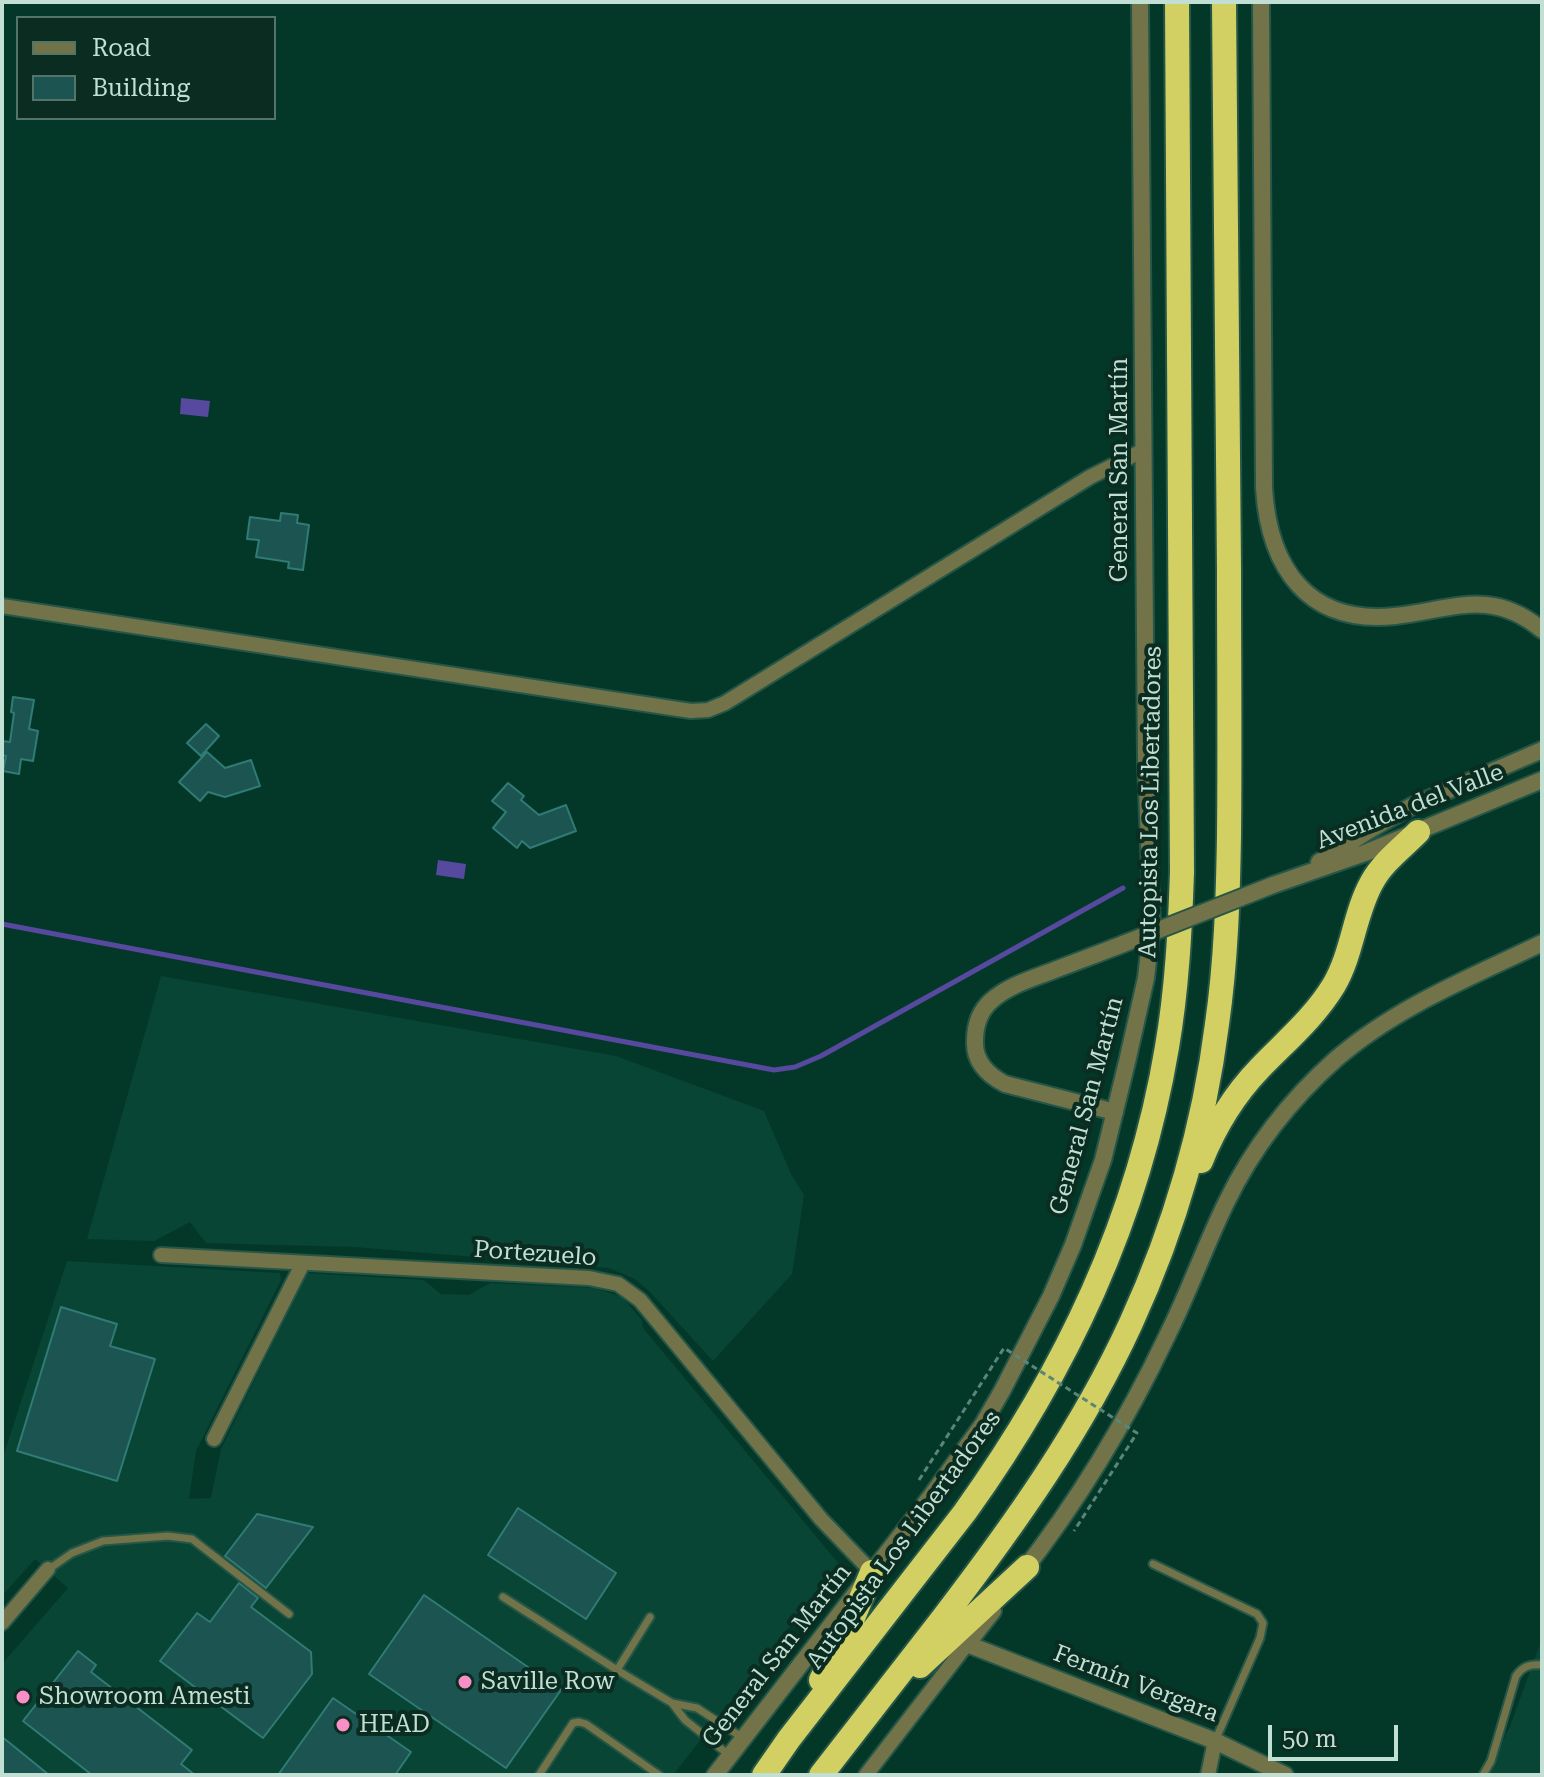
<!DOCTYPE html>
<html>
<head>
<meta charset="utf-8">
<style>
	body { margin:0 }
	#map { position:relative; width:1544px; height:1777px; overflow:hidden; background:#033829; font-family:"Roboto Serif",serif }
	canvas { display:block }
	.frame { position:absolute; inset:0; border:4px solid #c1dfd2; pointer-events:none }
	.legend { position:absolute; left:16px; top:16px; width:260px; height:104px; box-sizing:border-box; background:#0a2c21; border:2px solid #537468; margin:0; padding:10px 14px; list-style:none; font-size:24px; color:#c1dfd2 }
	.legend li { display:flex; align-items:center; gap:16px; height:40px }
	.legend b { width:40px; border:2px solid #537468 }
	.scale { position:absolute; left:1268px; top:1725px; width:130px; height:36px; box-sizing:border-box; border:4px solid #c1dfd2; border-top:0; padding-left:10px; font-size:24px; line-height:28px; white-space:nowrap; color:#c1dfd2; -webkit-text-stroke:6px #0a2c21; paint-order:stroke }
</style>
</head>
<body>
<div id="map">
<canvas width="1544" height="1777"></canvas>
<div class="frame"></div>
<ul class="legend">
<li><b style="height:10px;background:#737349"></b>Road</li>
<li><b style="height:22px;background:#1b5450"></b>Building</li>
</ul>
<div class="scale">50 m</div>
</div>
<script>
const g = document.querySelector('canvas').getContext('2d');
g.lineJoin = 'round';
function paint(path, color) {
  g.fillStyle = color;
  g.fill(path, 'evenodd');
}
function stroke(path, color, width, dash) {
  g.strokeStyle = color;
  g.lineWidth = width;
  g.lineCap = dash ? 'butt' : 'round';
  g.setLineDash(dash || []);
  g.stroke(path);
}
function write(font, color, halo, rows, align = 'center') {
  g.font = font + ' "Roboto Serif",serif';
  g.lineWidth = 8;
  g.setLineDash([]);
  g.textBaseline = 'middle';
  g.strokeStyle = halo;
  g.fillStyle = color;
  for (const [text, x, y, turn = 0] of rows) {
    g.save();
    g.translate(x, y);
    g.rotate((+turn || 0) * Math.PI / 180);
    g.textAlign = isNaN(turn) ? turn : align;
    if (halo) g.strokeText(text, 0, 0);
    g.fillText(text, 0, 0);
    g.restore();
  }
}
const built = new Path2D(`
	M161,976L616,1056L764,1111L791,1174L804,1195L792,1274L713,1361L650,1292L635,1279L609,1268L354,1247L206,1243L190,1222L154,1241L87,1239Z
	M67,1261L280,1273L281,1280L196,1451L189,1499L211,1498L221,1449L307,1273L424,1280L441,1294L469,1295L490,1283L594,1288L622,1297L642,1320L643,1328L839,1564L673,1775H2V1664L68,1588L35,1559L2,1596V1460Z
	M1542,1639V1775H1486L1510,1726Z`);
const water = new Path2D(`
	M181,398L210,401L208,417L180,414Z
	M438,860L466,864L464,879L436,875Z`);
const stream = new Path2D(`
	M2,924L774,1070L795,1067L821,1056L1123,888`);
const building = new Path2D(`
	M281,513L298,515L297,523L309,525L303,570L288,568L289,562L256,557L259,540L247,539L250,517L280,521Z
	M13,697L34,700L29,729L38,731L33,761L21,759L19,774L3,771L6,756L2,755V741L10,742L14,713L11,712Z
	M206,724L219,736L201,756L187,743Z
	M207,752L225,768L251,760L260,786L225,797L208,792L200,801L179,782Z
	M508,783L524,796L521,800L539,815L566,805L576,831L530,848L522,841L517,848L493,828L506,812L492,801Z
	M61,1307L117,1324L110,1346L155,1359L117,1481L17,1451Z
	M518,1508L616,1573L586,1619L488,1555Z
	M257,1514L313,1527L266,1588L225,1556Z
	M239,1583L258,1598L251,1607L311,1652L312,1674L263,1738L160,1661L197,1613L210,1622Z
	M424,1595L561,1690L506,1768L369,1674Z
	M78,1651L96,1665L91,1672L192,1750L181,1764L195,1775H92L23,1721Z
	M333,1698L411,1752L395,1775H278Z
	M2,1737L11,1744L49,1775H2Z`);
const service = new Path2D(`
	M1153,1564L1257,1614L1263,1623L1260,1638L1215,1741
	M49,1569L72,1553L103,1541L168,1536L192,1539L289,1614
	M503,1597L617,1670L672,1703L697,1708L743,1738
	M617,1670L650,1617
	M672,1703L685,1720L729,1755
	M539,1775L573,1723L579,1722L586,1724L659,1775
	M1483,1775L1491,1761L1516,1676C1523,1666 1530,1664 1542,1665`);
const minor = new Path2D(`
	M2,606L691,711L708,710L725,703L1090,477L1144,450
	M161,1255L589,1278L618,1284L640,1300L821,1519L872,1572
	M214,1439L303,1263
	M2,1623L48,1569
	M866,1775L967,1644
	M1208,1775L1215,1741`);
const tertiary = new Path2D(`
	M1261,2L1264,488C1269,568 1308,625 1395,616C1451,610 1491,587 1542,630
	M1319,862L1373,828L1412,806L1542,750
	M1273,885L1365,853L1542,780
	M1115,1112L1005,1084C988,1075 974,1062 975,1041C975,1026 980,1011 991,1001C1007,986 1031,979 1052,971C1078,961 1103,952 1128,942
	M1021,1574C1079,1500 1127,1420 1167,1336C1189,1292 1205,1246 1226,1203C1252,1149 1291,1099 1336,1059C1396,1007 1471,977 1542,943
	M993,1611L967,1644L1215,1741L1285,1775
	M715,1775L931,1496L983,1424L1002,1391L1051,1296L1073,1245L1103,1160L1127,1062L1146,978L1152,926L1146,762L1140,2`);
const motorway = new Path2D(`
	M1201,1161C1215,1126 1234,1095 1260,1068C1286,1041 1314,1018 1334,985C1353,952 1354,914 1372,882C1383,862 1402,848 1418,832
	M920,1666L1027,1567
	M821,1680L853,1618L872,1572
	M764,1775L789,1739L965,1512C1066,1371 1138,1220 1167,1047C1177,989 1180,930 1182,872L1177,2
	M821,1775C862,1723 902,1670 943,1618C1014,1525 1082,1430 1131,1323C1174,1229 1204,1127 1217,1024C1226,962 1228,898 1229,835C1230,747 1229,658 1229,570C1227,381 1226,191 1224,2`);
const pathBridge = new Path2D(`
	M919,1480L1004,1348L1137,1433L1074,1531`);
const tertiaryBridge = new Path2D(`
	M1128,942L1273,885`);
const markers = [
	[465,1682,8,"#fa8fc7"],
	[23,1697,8,"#fa8fc7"],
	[343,1725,8,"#fa8fc7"]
];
const streetNames = [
	["General San Martín",1120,470,-90],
	["Autopista Los Libertadores",1151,802,-89],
	["Avenida del Valle",1410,807,-21],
	["General San Martín",1087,1106,-75],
	["Portezuelo",535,1254,4],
	["Autopista Los Libertadores",904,1540,-54],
	["General San Martín",777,1656,-52],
	["Fermín Vergara",1136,1684,21]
];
const poiNames = [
	["Saville Row",481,1682],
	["Showroom Amesti",39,1697],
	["HEAD",359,1725]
];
paint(built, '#084535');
paint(water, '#57499d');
stroke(stream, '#57499d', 5);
paint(building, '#1b5450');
stroke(building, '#317b75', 2);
stroke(service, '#255647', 11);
stroke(minor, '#255647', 18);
stroke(tertiary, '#255647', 20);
stroke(motorway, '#255647', 28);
stroke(service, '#737349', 7);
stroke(minor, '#737349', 14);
stroke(tertiary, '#737349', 16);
stroke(motorway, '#d2d063', 24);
stroke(tertiaryBridge, '#255647', 20, []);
stroke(pathBridge, '#5b8577', 3, [6, 4]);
stroke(tertiaryBridge, '#737349', 16);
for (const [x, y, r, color] of markers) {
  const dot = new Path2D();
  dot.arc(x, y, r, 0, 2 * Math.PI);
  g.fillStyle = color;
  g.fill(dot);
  stroke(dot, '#0a2c21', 3);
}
write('24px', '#c1dfd2', '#0a2c21', streetNames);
write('24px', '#c1dfd2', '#0a2c21', poiNames, 'left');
</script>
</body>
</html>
